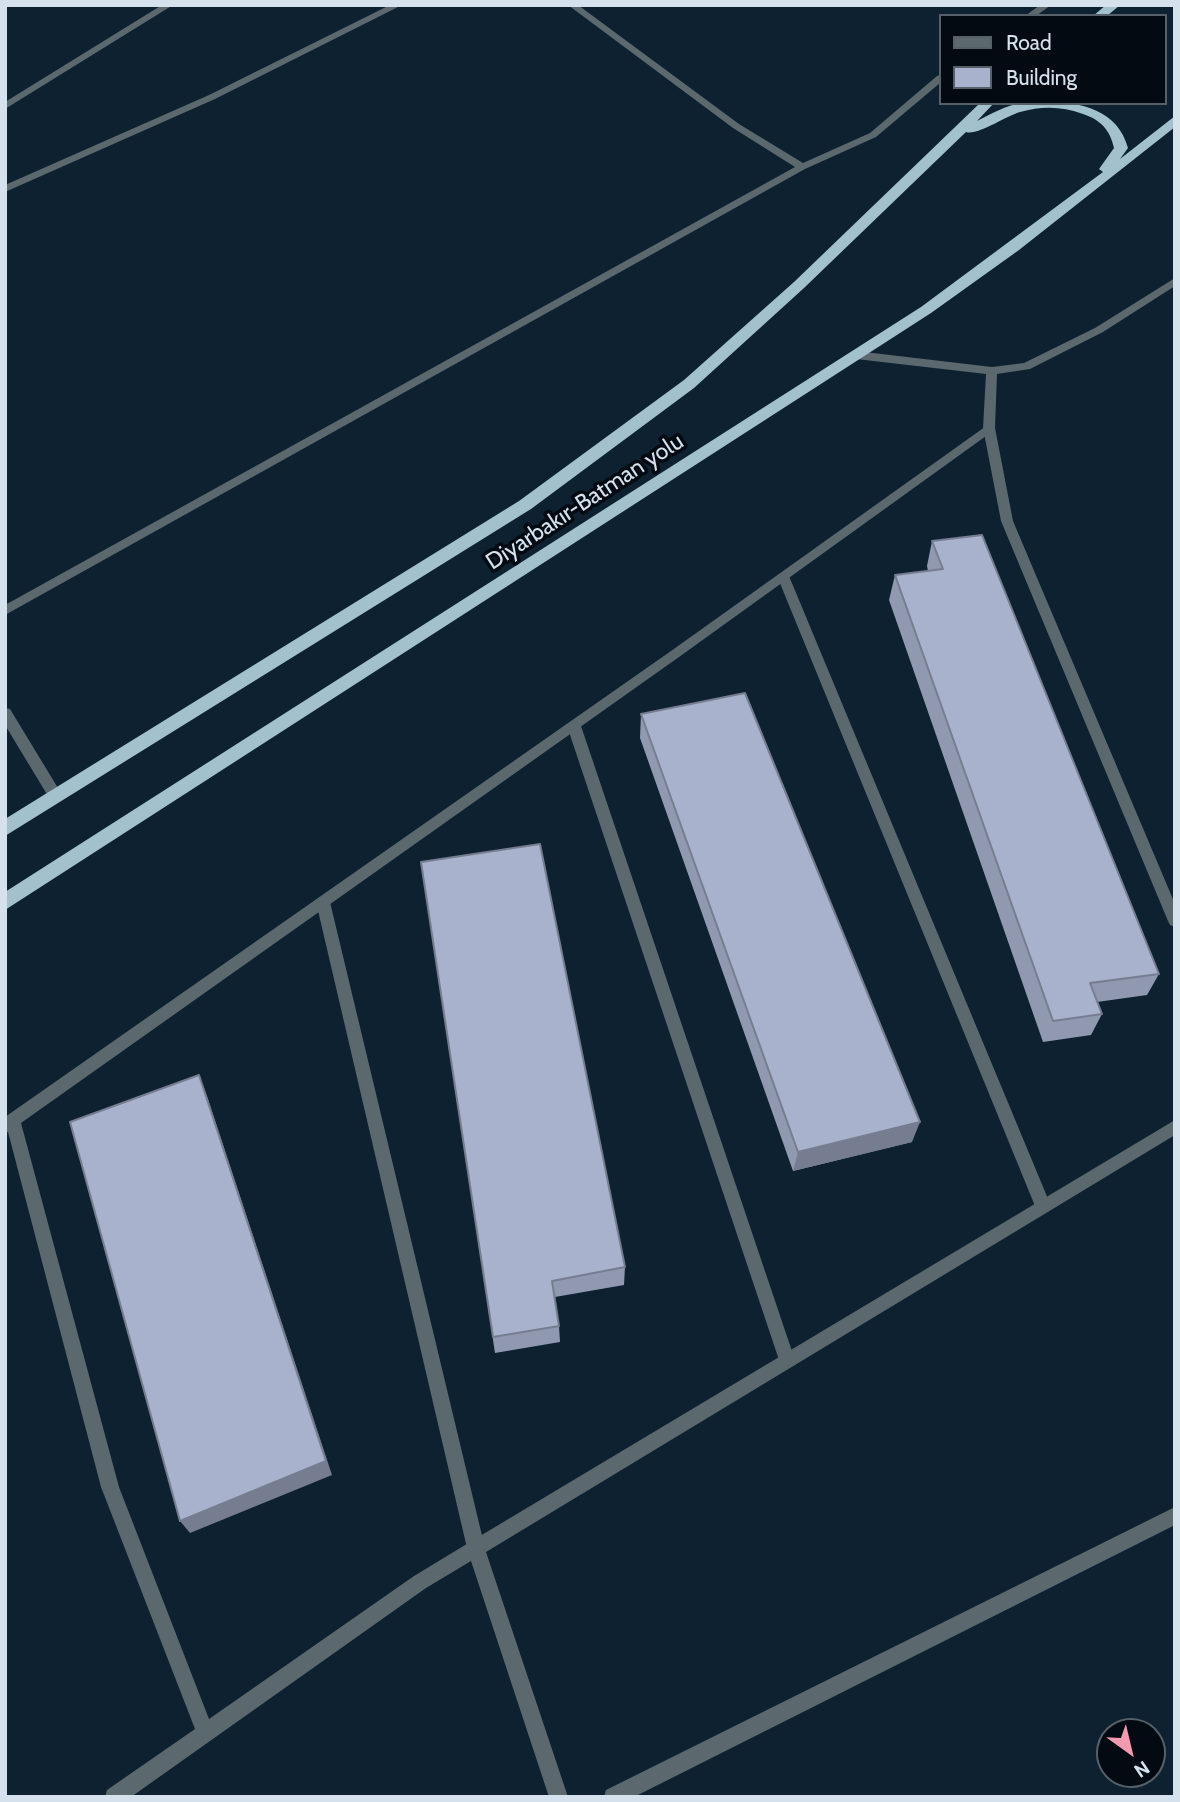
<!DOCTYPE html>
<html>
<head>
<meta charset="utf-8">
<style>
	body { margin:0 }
	#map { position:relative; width:1180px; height:1802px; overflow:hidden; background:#0d2131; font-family:Cabin,sans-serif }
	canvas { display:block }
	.frame { position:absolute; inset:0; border:7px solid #d5e2ed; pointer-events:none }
	.legend { position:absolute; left:939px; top:14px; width:228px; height:91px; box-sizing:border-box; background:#030a11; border:2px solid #576069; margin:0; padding:9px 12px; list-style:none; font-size:21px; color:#d5e2ed }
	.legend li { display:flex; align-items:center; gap:14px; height:35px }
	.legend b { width:35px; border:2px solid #576069 }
	.north { position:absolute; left:1096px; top:1718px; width:70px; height:70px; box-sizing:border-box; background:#030a11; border:2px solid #576069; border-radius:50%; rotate:146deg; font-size:19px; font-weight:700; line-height:28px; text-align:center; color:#d5e2ed }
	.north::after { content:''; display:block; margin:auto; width:24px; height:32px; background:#f29ab0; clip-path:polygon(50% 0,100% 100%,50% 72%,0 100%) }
</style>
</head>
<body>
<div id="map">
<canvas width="1180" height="1802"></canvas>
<div class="frame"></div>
<ul class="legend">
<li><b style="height:9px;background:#5b686d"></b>Road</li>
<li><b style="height:19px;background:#a8b2cd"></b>Building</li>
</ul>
<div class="north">N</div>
</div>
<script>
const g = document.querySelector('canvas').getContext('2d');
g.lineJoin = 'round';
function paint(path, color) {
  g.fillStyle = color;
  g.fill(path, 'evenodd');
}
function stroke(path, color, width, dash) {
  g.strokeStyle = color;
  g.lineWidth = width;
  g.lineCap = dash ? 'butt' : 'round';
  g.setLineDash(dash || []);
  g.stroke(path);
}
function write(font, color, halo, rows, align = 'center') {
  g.font = font + ' Cabin,sans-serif';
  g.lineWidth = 7;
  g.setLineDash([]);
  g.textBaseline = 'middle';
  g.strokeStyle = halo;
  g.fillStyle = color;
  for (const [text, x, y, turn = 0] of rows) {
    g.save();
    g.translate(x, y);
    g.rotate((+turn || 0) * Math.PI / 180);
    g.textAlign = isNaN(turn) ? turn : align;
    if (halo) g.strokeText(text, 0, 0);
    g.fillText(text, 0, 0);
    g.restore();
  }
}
const service = new Path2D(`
	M390,5H402L215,99L5,192V185L209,95Z
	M783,572L789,576L1051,1206L1049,1211L1043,1213L1037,1211L1035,1206L777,576Z
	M574,721L581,726L795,1360L793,1366L787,1368L781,1366L779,1360L567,726Z
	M323,896L328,898L330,902L485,1548L482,1554L476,1557L470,1554L467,1548L316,902L318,898Z`);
const minor = new Path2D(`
	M162,5H173L5,109V102Z
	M568,5H578L739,124L803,163L870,133L937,76L940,75V83L876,137L805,169L5,615V605L795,167L733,128Z
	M1040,5H1051L1036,16H1025Z
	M989,424L993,425V431L679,657L21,1123L119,1487L209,1719L414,1576L470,1542L1175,1120V1135L486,1552L568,1797H549L471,1561L426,1588L131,1797H105L107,1790L195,1729L101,1487L8,1132L5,1133V1117L671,651Z
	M5,708L10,709L61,793L63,797L61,801H51L5,725Z
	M1175,1507V1525L634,1797H604L606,1790Z`);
const tertiary = new Path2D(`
	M1175,278V286L1103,332L1030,369L997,374L995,428L1013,521L1175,904V927L1170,925L1168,921L1001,521L983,428L986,374L856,359L851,355L856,351L992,367L1024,363L1095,328Z`);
const trunk = new Path2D(`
	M1106,5H1120L1107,16H1093Z
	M980,103H994L977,121C991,114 1006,105 1022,103C1063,99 1116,102 1128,148L1120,159L1175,116V127L1019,250L931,313L5,910V892L921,307L1103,172L1099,169L1114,148C1110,130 1101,120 1083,114C1062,106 1041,106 1020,112C1006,116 977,136 966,132L804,288L694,388L531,509L5,836V819L519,501L684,380L794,282Z`);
const wall = new Path2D(`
	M932,541L1159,974L1147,995L1097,1002L1102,1014L1091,1035L1043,1042L889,600L895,575L928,571L927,566Z
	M641,714L912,1142L793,1171L640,738Z
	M421,862L625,1267L624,1285L555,1297L559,1326L560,1342L495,1353Z`);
const shadedWall = new Path2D(`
	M199,1075L207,1096L332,1475L190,1533L180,1521Z
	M920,1122L912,1142L793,1171L798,1152Z`);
const building = new Path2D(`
	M982,535L1159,974L1090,983L1102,1014L1053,1021L895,575L943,569L932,541Z
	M745,693L920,1122L798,1152L641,714Z
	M540,844L625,1267L552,1281L559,1326L493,1337L421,862Z
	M199,1075L326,1461L180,1521L70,1122Z`);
const streetNames = [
	["Diyarbakır-Batman yolu",585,502,-33]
];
paint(service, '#5b686d');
paint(minor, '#5b686d');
paint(tertiary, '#5b686d');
paint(trunk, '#a2c1cc');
paint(wall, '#9099b0');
paint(shadedWall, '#767d90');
paint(building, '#a8b2cd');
stroke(building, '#767d90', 2);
write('23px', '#d5e2ed', '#030a11', streetNames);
</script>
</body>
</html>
